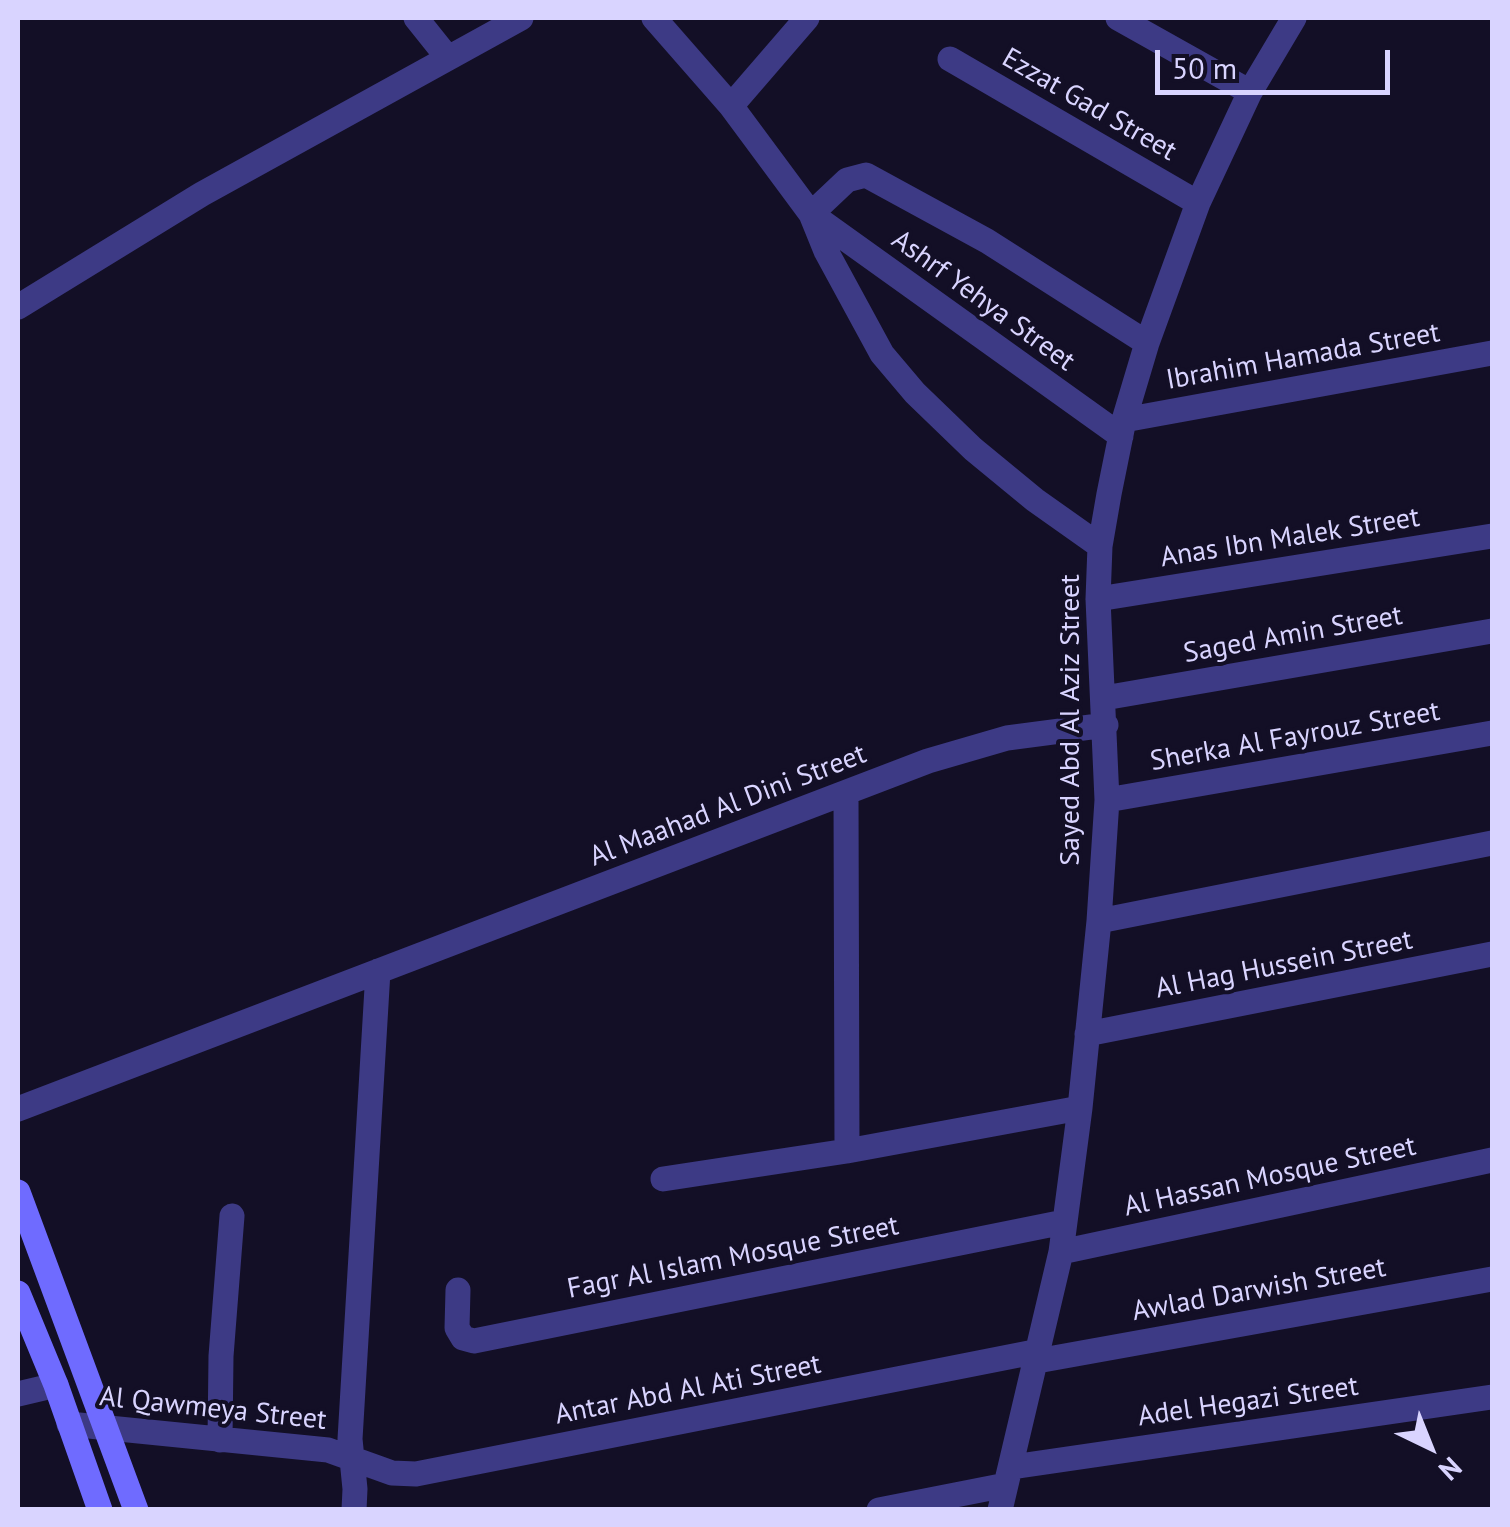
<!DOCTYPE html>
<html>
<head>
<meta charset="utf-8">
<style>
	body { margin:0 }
	#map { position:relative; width:1510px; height:1527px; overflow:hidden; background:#130f26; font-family:"PT Sans",sans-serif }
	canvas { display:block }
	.frame { position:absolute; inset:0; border:20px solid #d9d4ff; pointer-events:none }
	.north { position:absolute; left:1380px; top:1397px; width:100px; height:100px; -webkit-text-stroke:8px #130f26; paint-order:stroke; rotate:137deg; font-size:28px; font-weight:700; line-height:40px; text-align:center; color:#d9d4ff }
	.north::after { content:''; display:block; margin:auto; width:35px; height:45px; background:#d9d4ff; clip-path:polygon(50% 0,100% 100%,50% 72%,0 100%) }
	.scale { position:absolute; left:1155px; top:50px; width:235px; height:45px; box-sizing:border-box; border:5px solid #d9d4ff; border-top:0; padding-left:12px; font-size:30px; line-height:35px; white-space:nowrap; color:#d9d4ff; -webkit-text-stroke:8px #130f26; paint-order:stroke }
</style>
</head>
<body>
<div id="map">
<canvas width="1510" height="1527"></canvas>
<div class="frame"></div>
<div class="north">N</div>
<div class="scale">50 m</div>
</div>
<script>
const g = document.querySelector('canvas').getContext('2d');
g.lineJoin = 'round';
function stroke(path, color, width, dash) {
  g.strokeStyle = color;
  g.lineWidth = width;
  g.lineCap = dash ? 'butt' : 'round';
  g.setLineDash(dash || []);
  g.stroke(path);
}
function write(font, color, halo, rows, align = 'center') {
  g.font = font + ' "PT Sans",sans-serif';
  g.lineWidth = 8;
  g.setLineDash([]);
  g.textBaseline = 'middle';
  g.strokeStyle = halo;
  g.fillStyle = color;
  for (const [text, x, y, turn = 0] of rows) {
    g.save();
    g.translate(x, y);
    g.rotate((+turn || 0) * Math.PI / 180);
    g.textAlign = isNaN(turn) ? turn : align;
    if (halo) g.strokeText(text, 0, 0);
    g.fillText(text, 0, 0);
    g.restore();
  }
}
const street = new Path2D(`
	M416,18L448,58
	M654,18L731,106L811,214L826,251L882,354L915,393L973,449L1035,500L1100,546
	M1118,18L1250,92
	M950,59L1198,203
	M731,106L807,18
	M18,307L202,194L521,18
	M1124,420L1492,353
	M1121,436L811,214L847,180L866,175L987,241L1147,343
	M1098,599L1492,536
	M1104,698L1492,631
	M846,794L847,1151
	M1107,800L1492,733
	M1099,921L1492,843
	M1087,1034L1492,954
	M18,1109L928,761L1007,738L1106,725
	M663,1179L847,1151L1080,1108
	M1061,1252L1492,1160
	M458,1290L457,1328L463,1338L474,1341L1064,1222
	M1037,1361L1492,1279
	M18,1394L56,1385
	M69,1424L328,1450L392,1473L416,1474L1039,1351
	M220,1440L221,1356L232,1216
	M1012,1467L1492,1397
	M354,1510L355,1489L350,1439L378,971
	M879,1510L1006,1485
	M1000,1510L1061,1252L1080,1108L1099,921L1107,800L1098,599L1100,546L1109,494L1124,420L1147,343L1198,203L1250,92L1294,18`);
const secondary = new Path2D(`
	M18,1192L136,1510
	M18,1293L56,1385L100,1510`);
const streetNames = [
	["Ezzat Gad Street",1089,105,30],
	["Ashrf Yehya Street",983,301,36],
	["Ibrahim Hamada Street",1303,357,-10],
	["Anas Ibn Malek Street",1290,538,-9],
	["Saged Amin Street",1293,635,-10],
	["Sayed Abd Al Aziz Street",1071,720,-90],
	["Sherka Al Fayrouz Street",1295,737,-10],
	["Al Maahad Al Dini Street",728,806,-21],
	["Al Hag Hussein Street",1284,965,-11],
	["Al Hassan Mosque Street",1270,1177,-12],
	["Fagr Al Islam Mosque Street",733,1258,-11],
	["Awlad Darwish Street",1259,1290,-10],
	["Antar Abd Al Ati Street",688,1390,-11],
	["Adel Hegazi Street",1248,1402,-8],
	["Al Qawmeya Street",213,1409,6]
];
stroke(street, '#3d3a85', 25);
stroke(secondary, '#6f6bff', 25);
write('28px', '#d9d4ff', '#130f26', streetNames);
</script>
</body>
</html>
